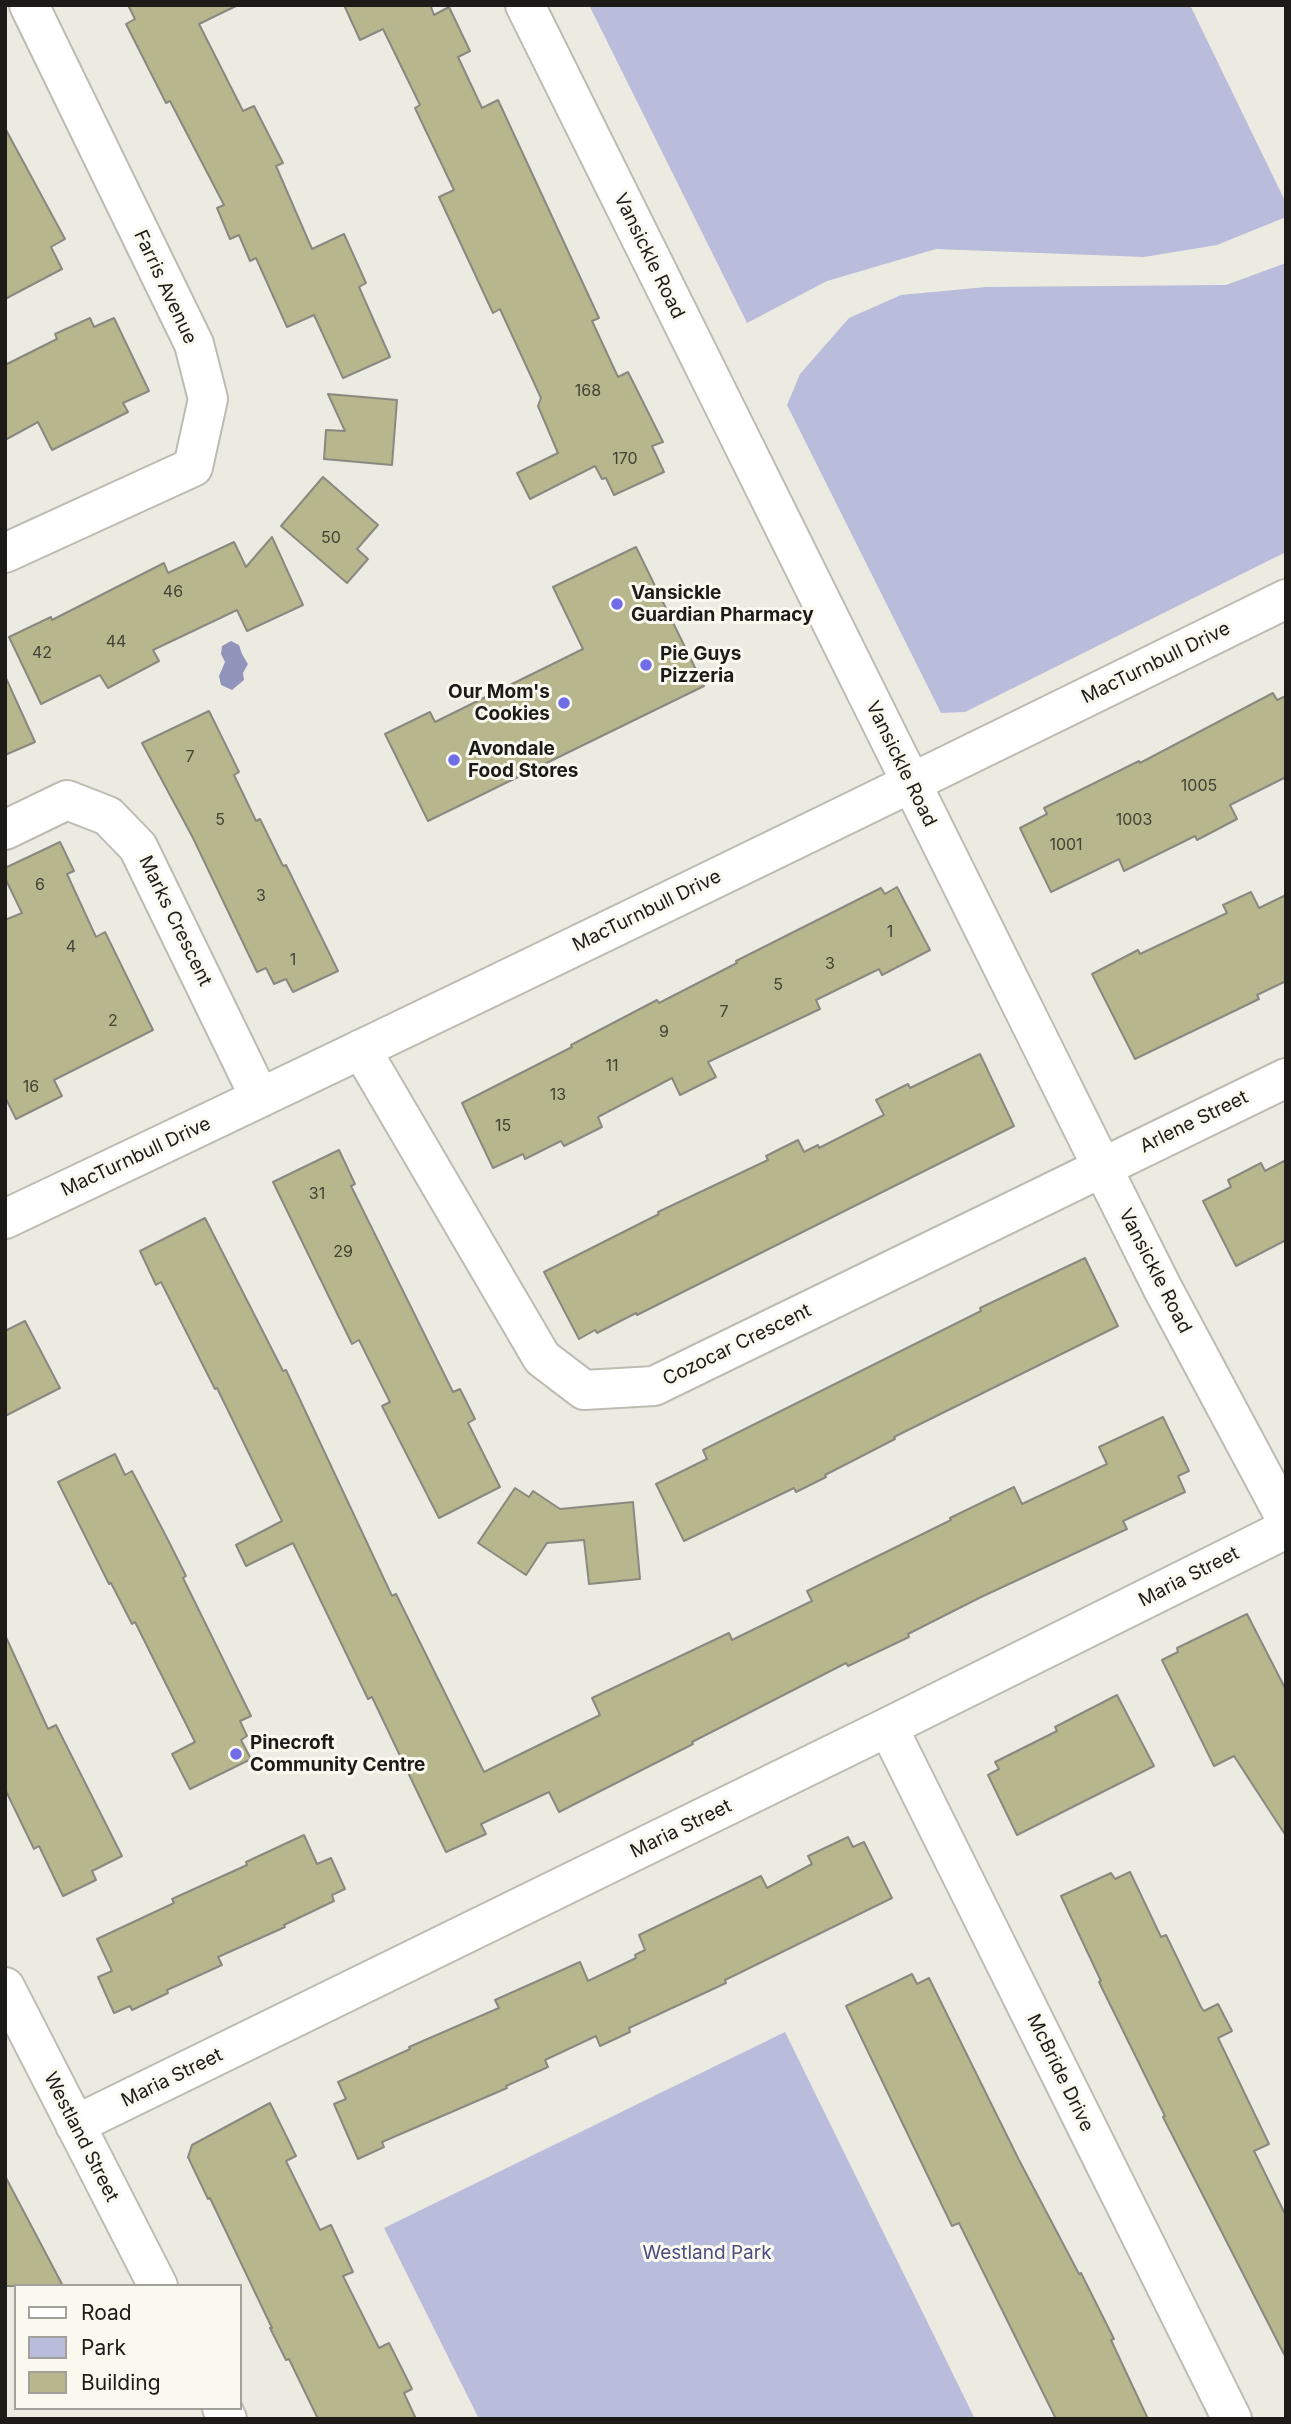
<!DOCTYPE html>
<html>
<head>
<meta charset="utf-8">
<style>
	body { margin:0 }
	#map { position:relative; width:1291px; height:2424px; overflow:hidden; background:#ecebe2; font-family:Inter,sans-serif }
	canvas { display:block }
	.frame { position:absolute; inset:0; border:7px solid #1c1b18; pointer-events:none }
	.legend { position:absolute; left:14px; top:2284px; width:228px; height:126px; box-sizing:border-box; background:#f9f9f0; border:2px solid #a1a09a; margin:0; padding:9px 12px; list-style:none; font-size:21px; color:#1c1b18 }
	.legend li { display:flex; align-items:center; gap:14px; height:35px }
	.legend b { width:35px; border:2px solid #a1a09a }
</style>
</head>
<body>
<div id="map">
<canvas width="1291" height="2424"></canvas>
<div class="frame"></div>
<ul class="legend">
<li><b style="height:9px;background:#fff"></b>Road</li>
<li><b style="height:19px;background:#b9bcda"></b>Park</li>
<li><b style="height:19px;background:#b8b68c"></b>Building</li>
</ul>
</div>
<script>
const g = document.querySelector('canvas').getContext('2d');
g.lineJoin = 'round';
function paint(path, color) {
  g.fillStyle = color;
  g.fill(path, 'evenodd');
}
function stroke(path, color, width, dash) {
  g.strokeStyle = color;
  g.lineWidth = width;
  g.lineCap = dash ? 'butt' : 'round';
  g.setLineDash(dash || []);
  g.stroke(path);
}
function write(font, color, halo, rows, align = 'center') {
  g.font = font + ' Inter,sans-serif';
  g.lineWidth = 6;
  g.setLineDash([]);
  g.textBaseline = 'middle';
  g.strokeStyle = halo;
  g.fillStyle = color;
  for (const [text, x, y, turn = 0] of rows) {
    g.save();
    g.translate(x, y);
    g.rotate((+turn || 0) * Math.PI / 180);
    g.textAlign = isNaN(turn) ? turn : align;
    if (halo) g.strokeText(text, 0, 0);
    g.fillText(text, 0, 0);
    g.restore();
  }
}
const green = new Path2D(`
	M589,5H1190L1286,203V217L1217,245L1144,257L936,249L827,281L747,323Z
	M1286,263V552L965,712L941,713L787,405L800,374L849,318L901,295L986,287L1226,285Z
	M785,2032L975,2419H479L384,2228Z`);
const water = new Path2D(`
	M231,641L239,645L242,654L248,664L243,673L244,680L232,690L221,685L219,676L225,662L221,654L222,646Z`);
const building = new Path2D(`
	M128,5H238L199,24L243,111L254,106L283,163L276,166L312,249L344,234L366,283L359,287L390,357L343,378L314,315L287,327L256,258L250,261L239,235L230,239L217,208L224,205L170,101L166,103L126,24L135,19Z
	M344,5H434L431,7L434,15L449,7L470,51L458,57L482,108L498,100L599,318L592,321L618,377L628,372L663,442L652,446L664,472L614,495L606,478L602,479L595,466L530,499L517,473L558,453L538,406L541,398L500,309L493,313L439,197L454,190L415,108L420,105L383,29L360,40Z
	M5,128L65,239L51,247L62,269L5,299Z
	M90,318L94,327L114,318L149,391L123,403L128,412L52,450L38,422L5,440V365L57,339L55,334Z
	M328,394L397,400L392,465L324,459L326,430L345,431Z
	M323,477L378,525L357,549L368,559L347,583L281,526Z
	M272,537L303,605L247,631L237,610L153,650L159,661L108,688L100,675L41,704L9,637L51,617L52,620L164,563L168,573L234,542L246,567Z
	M636,547L704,686L428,821L385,734L430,712L435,722L583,649L553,587Z
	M5,676L35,742L5,755Z
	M1273,693L1277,700L1286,696V777L1230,805L1237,819L1197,840L1195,836L1124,871L1119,859L1051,892L1020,828L1047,814L1044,808L1139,761L1140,763Z
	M209,711L239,772L234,775L256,821L260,819L283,866L286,865L338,971L293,992L286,979L274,984L266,968L257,972L193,838L142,743Z
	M60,842L74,871L67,874L96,937L105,932L153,1030L54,1080L62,1096L16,1119L5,1097V920L22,913L5,878V868Z
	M897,887L930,950L882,975L879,969L816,1000L820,1009L708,1062L716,1077L680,1095L672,1078L598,1117L602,1127L564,1146L561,1141L525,1159L523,1154L493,1168L462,1103L572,1047L571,1045L636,1011L657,1000L659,1003L737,963L736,961L881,888L885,894Z
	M1251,892L1259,908L1286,895V981L1257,995L1259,999L1135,1059L1092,974L1138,950L1140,954L1227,913L1223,905Z
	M980,1054L1014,1126L637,1315L636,1313L597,1333L595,1330L579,1339L544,1272L659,1214L658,1212L768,1160L766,1156L798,1140L804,1152L818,1145L819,1148L884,1115L876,1100L908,1084L910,1088Z
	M339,1150L355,1184L351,1186L453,1392L460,1389L475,1419L468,1423L500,1487L439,1518L382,1406L390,1402L359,1340L352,1344L273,1182Z
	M1286,1160V1240L1236,1266L1203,1201L1231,1187L1228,1180L1261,1163L1265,1171Z
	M205,1218L283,1371L286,1370L392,1596L396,1594L484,1772L600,1715L592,1698L729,1633L732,1640L812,1601L807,1591L951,1520L950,1518L1014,1487L1022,1504L1107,1464L1099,1447L1163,1417L1189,1471L1178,1476L1185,1492L1123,1521L1127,1529L979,1598L908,1634L909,1637L848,1666L846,1663L692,1742L693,1744L559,1812L549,1792L481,1824L486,1834L446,1852L372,1697L368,1699L293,1543L246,1566L236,1545L282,1521L217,1388L215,1389L161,1282L156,1285L140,1251Z
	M1085,1258L1118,1326L894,1437L895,1439L825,1475L826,1477L796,1492L794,1488L684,1541L656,1484L707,1459L703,1450L981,1311L980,1308Z
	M25,1321L60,1388L5,1416V1331Z
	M115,1454L125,1475L132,1471L168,1540L186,1576L183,1578L251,1716L240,1721L247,1736L241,1740L251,1759L190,1789L172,1754L195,1742L135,1622L132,1624L111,1583L109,1584L58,1482Z
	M515,1488L529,1497L533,1491L560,1509L633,1502L640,1579L589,1584L584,1540L547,1543L526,1575L478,1543Z
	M1247,1614L1286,1690V1836L1234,1756L1214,1766L1162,1660L1178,1652L1177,1648Z
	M5,1635L48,1729L56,1725L122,1856L92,1871L96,1880L63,1896L39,1846L34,1849L5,1789Z
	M1117,1695L1154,1766L1017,1835L988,1775L999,1769L995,1762L1057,1731L1055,1727Z
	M304,1835L317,1864L331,1858L345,1889L332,1895L334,1901L284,1925L285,1927L218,1957L222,1965L167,1990L168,1993L132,2010L130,2006L114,2013L98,1977L112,1971L97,1939L174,1903L172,1899L247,1865L246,1862Z
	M848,1837L853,1847L864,1842L892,1898L725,1980L726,1983L629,2028L630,2032L600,2046L596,2036L545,2060L548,2067L506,2086L507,2088L382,2142L384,2147L358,2159L334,2104L346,2099L338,2082L410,2049L409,2047L499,2008L495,2000L580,1962L588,1981L636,1958L635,1955L645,1950L639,1935L761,1876L767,1888L812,1864L808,1856Z
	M1130,1872L1161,1937L1166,1935L1201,2007L1204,2011L1218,2004L1232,2031L1218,2038L1269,2144L1254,2151L1286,2216V2358L1163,2117L1165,2116L1099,1982L1101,1981L1061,1896L1111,1873L1115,1879Z
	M912,1974L917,1984L929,1978L1019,2160L1079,2274L1081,2273L1114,2339L1111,2340L1148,2419H1056L959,2223L952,2226L846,2006Z
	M270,2103L296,2156L286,2161L320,2230L331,2225L353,2272L343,2276L379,2348L389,2343L412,2389L404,2393L416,2419H318L289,2359L286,2360L270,2328H272L210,2198L208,2199L188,2157L192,2145Z
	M5,2176L63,2286H5Z`);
const minor = new Path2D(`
	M525,5L1102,1167L1163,1289L1286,1519
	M5,553L193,467L208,399L194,344L29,5
	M5,830L67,800L108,816L138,847L260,1098
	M361,1049L542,1358L584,1390L654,1386L1286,1078
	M5,1219C434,1016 860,809 1286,599
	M888,1727L1232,2419
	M5,1987L158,2286
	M75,2125L888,1727L1286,1529
	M222,2408L227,2419`);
const markers = [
	[617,604,7,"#706de7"],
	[646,665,7,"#706de7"],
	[564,703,7,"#706de7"],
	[454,760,7,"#706de7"],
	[236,1754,7,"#706de7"]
];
const numberNames = [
	["168",588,391],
	["170",625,459],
	["50",331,538],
	["46",173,592],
	["44",116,642],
	["42",42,653],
	["7",190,757],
	["1005",1199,786],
	["5",220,820],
	["1003",1134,820],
	["1001",1066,845],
	["6",40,885],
	["3",261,896],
	["1",890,932],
	["4",71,947],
	["1",293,960],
	["3",830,964],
	["5",778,985],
	["7",724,1012],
	["2",113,1021],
	["9",664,1032],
	["11",612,1066],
	["16",31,1087],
	["13",558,1095],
	["15",503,1126],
	["31",317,1194],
	["29",343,1252]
];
const streetNames = [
	["Vansickle Road",649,256,64],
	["Farris Avenue",165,287,65],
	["MacTurnbull Drive",1156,663,-26],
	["Vansickle Road",901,764,64],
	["MacTurnbull Drive",647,911,-26],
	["Marks Crescent",175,921,64],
	["Arlene Street",1194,1122,-26],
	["MacTurnbull Drive",136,1157,-25],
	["Vansickle Road",1155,1271,63],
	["Cozocar Crescent",737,1345,-26],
	["Maria Street",1189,1577,-27],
	["Maria Street",681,1829,-26],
	["McBride Drive",1060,2073,64],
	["Maria Street",172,2078,-26],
	["Westland Street",81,2137,63]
];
const poiNames = [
	["Vansickle",631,593],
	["Guardian Pharmacy",631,615],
	["Pie Guys",660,654],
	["Pizzeria",660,676],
	["Our Mom's",550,692,"right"],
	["Cookies",550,714,"right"],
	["Avondale",468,749],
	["Food Stores",468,771],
	["Pinecroft",250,1743],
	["Community Centre",250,1765]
];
const parkNames = [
	["Westland Park",707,2253]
];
paint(green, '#b9bcda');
paint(water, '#9295bb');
paint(building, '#b8b68c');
stroke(building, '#898981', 2);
stroke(minor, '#bcbcb3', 42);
stroke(minor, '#fff', 38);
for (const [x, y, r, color] of markers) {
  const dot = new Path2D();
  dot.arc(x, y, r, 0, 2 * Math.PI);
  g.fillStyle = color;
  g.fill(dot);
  stroke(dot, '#f9f9f0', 2.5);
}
write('16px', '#434235', null, numberNames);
write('19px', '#1c1b18', '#f9f9f0', streetNames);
write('bold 19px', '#1c1b18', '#f9f9f0', poiNames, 'left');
write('19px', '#4b4d82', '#f9f9f0', parkNames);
</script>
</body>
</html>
